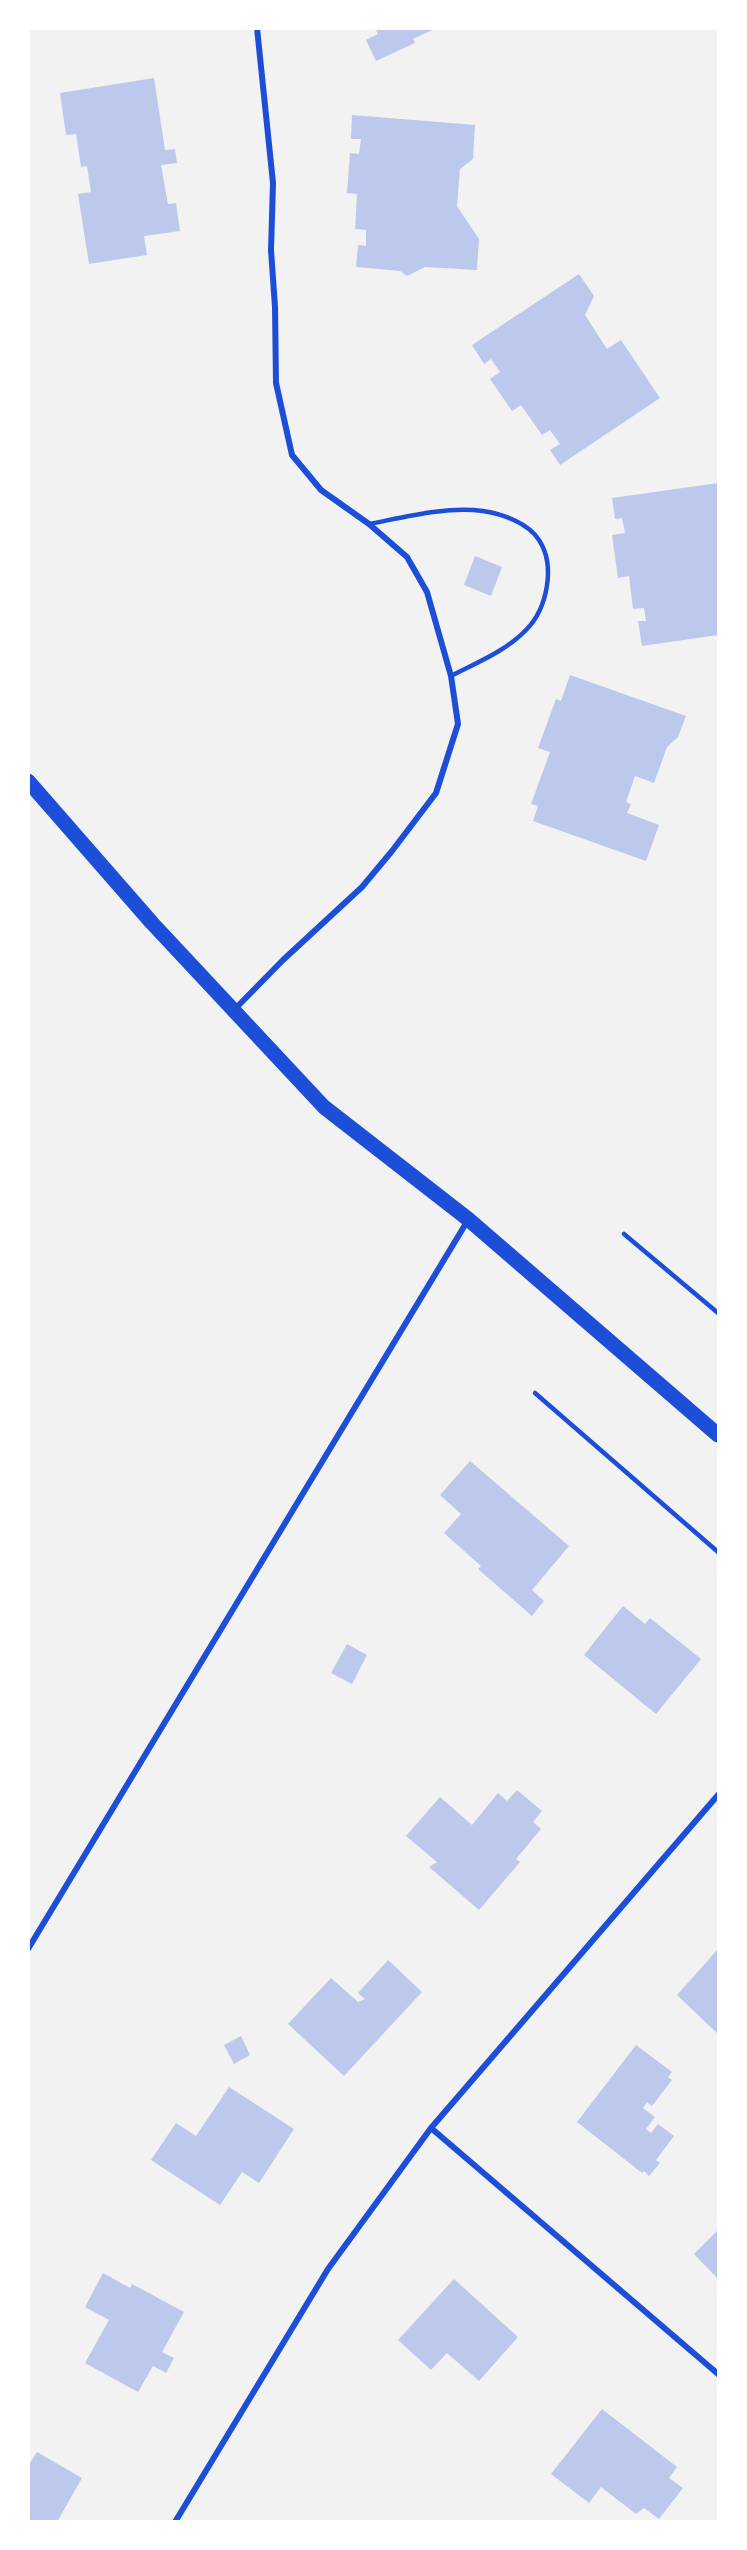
<!DOCTYPE html>
<html>
<head>
<meta charset="utf-8">
<style>
	body { margin:0 }
	#map { position:relative; width:747px; height:2550px; overflow:hidden; background:#f2f2f2; font-family:"Archivo Narrow",sans-serif }
	canvas { display:block }
	.frame { position:absolute; inset:0; border:30px solid #fff; pointer-events:none }
</style>
</head>
<body>
<div id="map">
<canvas width="747" height="2550"></canvas>
<div class="frame"></div>
</div>
<script>
const g = document.querySelector('canvas').getContext('2d');
g.lineJoin = 'round';
function paint(path, color) {
  g.fillStyle = color;
  g.fill(path, 'evenodd');
}
function stroke(path, color, width, dash) {
  g.strokeStyle = color;
  g.lineWidth = width;
  g.lineCap = dash ? 'butt' : 'round';
  g.setLineDash(dash || []);
  g.stroke(path);
}
const building = new Path2D(`
	M375,28H437L413,39L415,43L376,61L366,40L378,34Z
	M154,78L165,150L175,149L177,163L161,165L168,204L176,203L180,231L144,236L147,255L89,264L78,194L91,192L87,166L81,167L76,134L66,135L60,93Z
	M352,115L475,125L473,159L460,169L457,206L479,239L477,270L425,267L407,276L400,271L356,267L358,245L366,246V230L355,229L357,194L347,193L350,153L359,154L361,139H351Z
	M579,274L594,296L585,315L607,349L621,340L660,398L560,465L550,450L560,444L550,430L542,435L521,405L512,411L490,379L500,372L491,359L484,364L472,345Z
	M718,483V635L642,646L638,621H646L644,608L633,609L629,576L618,578L612,535L625,533L622,518L615,519L612,498Z
	M475,556L502,567L491,596L464,585Z
	M570,675L686,716L678,737L667,747L654,783L635,776L626,802L631,804L627,813L659,825L646,861L533,821L538,806L531,804L550,752L538,748L556,699L561,701Z
	M470,1461L569,1546L532,1590L544,1601L532,1616L478,1569L481,1566L444,1533L461,1514L440,1495Z
	M623,1606L645,1624L650,1618L701,1659L656,1714L584,1655Z
	M347,1644L367,1655L352,1684L331,1673Z
	M517,1790L542,1811L533,1822L541,1829L516,1859L520,1862L479,1910L429,1867L437,1862L406,1836L440,1797L472,1825L498,1793L507,1801Z
	M718,1949V2034L677,1995Z
	M388,1960L422,1992L344,2076L288,2024L331,1978L358,2002L365,1999L358,1993Z
	M241,2036L250,2055L234,2064L224,2045Z
	M636,2045L672,2072L668,2077L672,2080L652,2106L647,2102L643,2108L655,2117L646,2129L651,2133L658,2124L674,2136L656,2160L660,2163L649,2176L644,2171L642,2173L577,2122Z
	M229,2087L294,2129L259,2183L242,2172L220,2205L151,2160L176,2123L196,2136Z
	M717,2231L718,2233V2279L694,2254Z
	M103,2273L130,2288L132,2284L184,2312L162,2352L174,2358L166,2373L153,2366L138,2392L85,2363L109,2320L85,2307Z
	M454,2279L518,2337L479,2381L447,2353L431,2370L398,2340Z
	M602,2409L677,2467L669,2478L683,2488L659,2519L644,2508L636,2514L601,2487L589,2503L551,2474Z
	M37,2452L82,2478L57,2522H28V2466Z`);
const service = new Path2D(`
	M369,524C405,517 446,506 483,511C503,514 528,523 539,540C556,566 547,609 526,630C506,651 476,663 451,676
	M624,1234L718,1313
	M535,1393L718,1552`);
const minor = new Path2D(`
	M234,1010L283,960L362,887L392,851L436,793L458,724L451,676L427,592L407,557L369,524L321,490L292,455L276,383L275,307L271,250L273,183L257,28
	M28,1949L468,1220
	M431,2128L718,2374
	M175,2522L328,2269L431,2128L718,1795`);
const primary = new Path2D(`
	M28,781L152,923L324,1107L468,1219L718,1435`);
paint(building, '#bdc9ec');
stroke(service, '#1d4ed8', 4.5);
stroke(minor, '#1d4ed8', 6);
stroke(primary, '#1d4ed8', 15);
</script>
</body>
</html>
